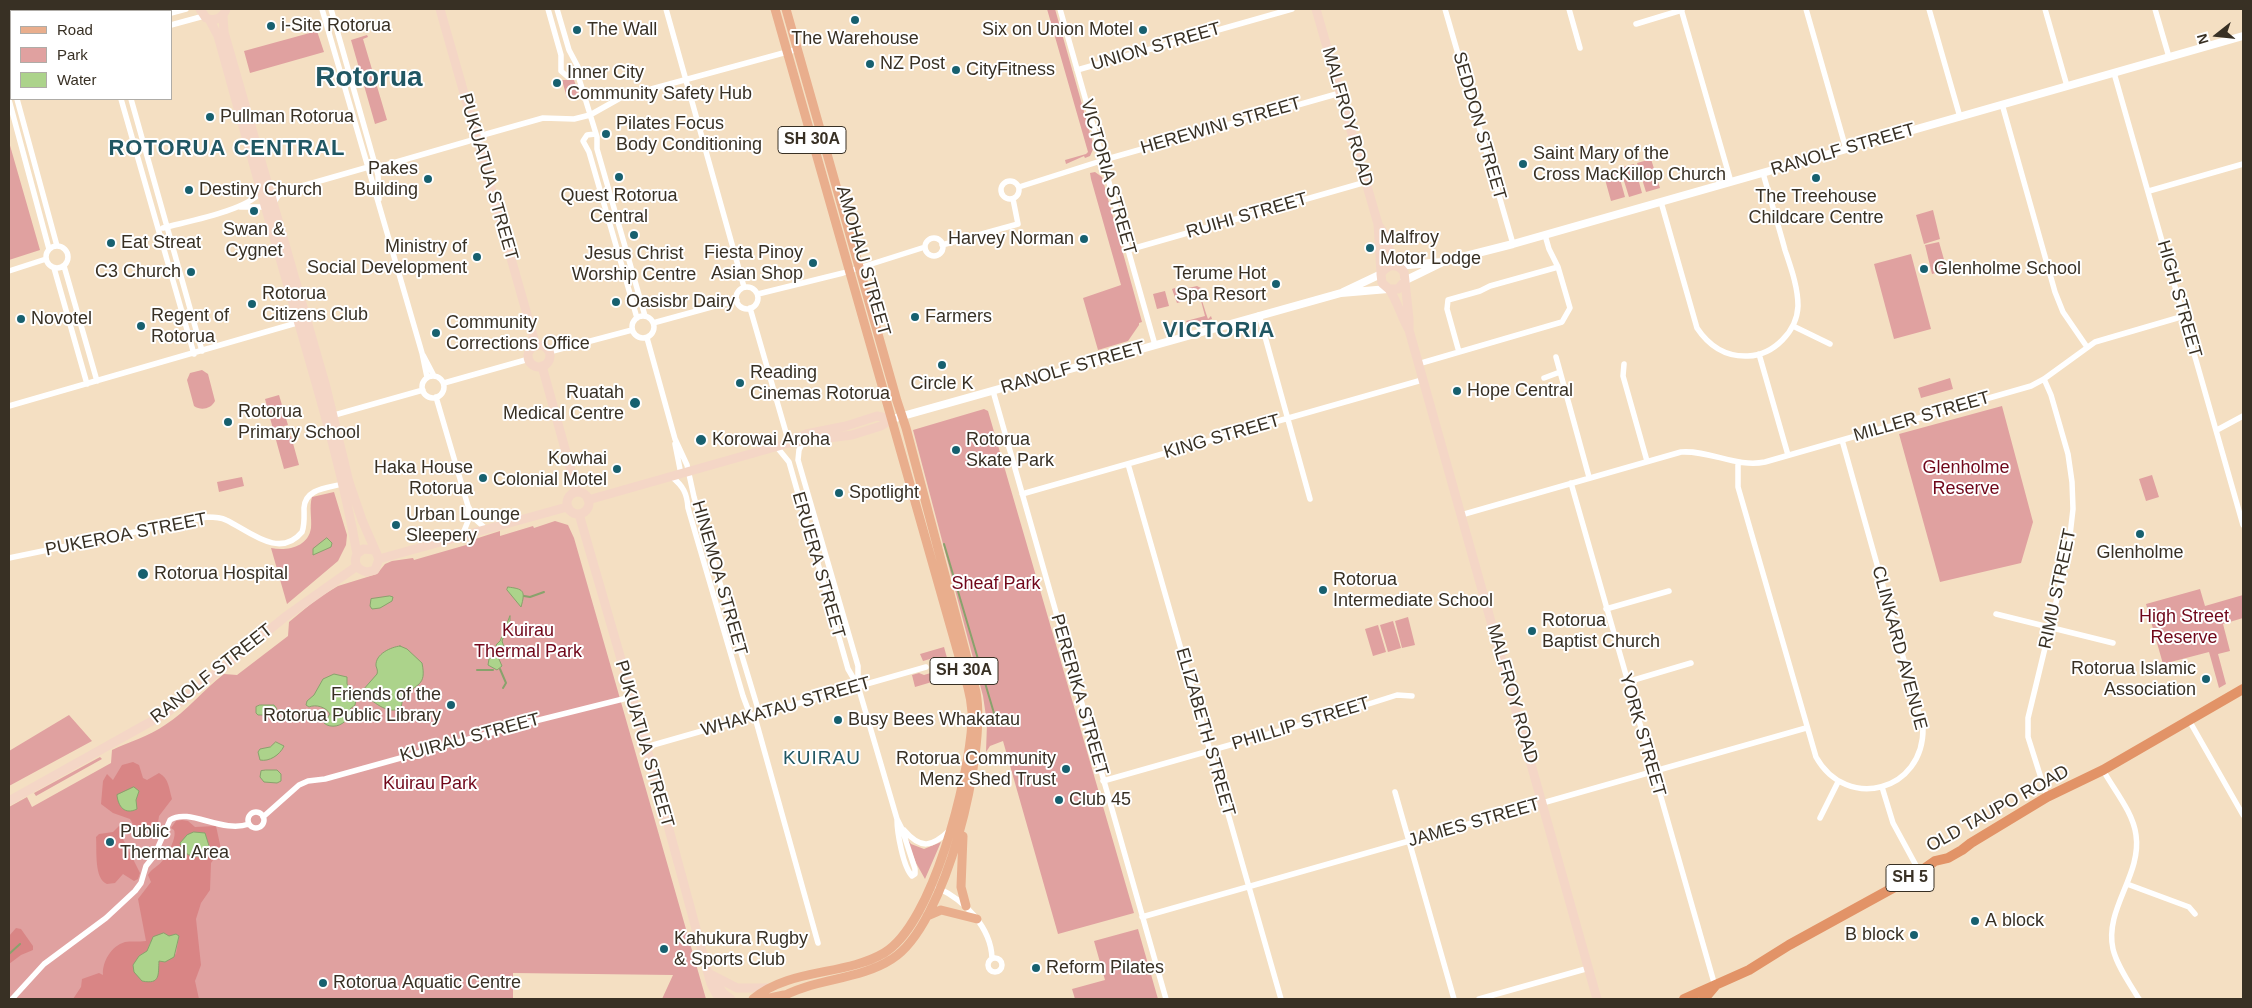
<!DOCTYPE html>
<html>
<head>
<meta charset="utf-8">
<style>
	body { margin:0 }
	#map { position:relative; width:2252px; height:1008px; overflow:hidden; background:#f4dfc2; font-family:Arial,sans-serif }
	canvas { display:block }
	.frame { position:absolute; inset:0; border:10px solid #383024; pointer-events:none }
	.legend { position:absolute; left:10px; top:10px; width:162px; height:90px; box-sizing:border-box; background:#fff; border:1px solid #afaca7; margin:0; padding:6px 9px; list-style:none; font-size:15px; color:#383024 }
	.legend li { display:flex; align-items:center; gap:10px; height:25px }
	.legend b { width:25px; border:1px solid #afaca7 }
	.north { position:absolute; left:2192px; top:10px; width:50px; height:50px; -webkit-text-stroke:4px #fff; paint-order:stroke; rotate:254deg; font-size:14px; font-weight:700; line-height:20px; text-align:center; color:#383024 }
	.north::after { content:''; display:block; margin:auto; width:18px; height:22px; background:#383024; clip-path:polygon(50% 0,100% 100%,50% 72%,0 100%) }
</style>
</head>
<body>
<div id="map">
<canvas width="2252" height="1008"></canvas>
<div class="frame"></div>
<ul class="legend">
<li><b style="height:6px;background:#e9ae8d"></b>Road</li>
<li><b style="height:14px;background:#e0a1a0"></b>Park</li>
<li><b style="height:14px;background:#acd38b"></b>Water</li>
</ul>
<div class="north">N</div>
</div>
<script>
const g = document.querySelector('canvas').getContext('2d');
g.lineJoin = 'round';
function paint(path, color) {
  g.fillStyle = color;
  g.fill(path, 'evenodd');
}
function stroke(path, color, width, dash) {
  g.strokeStyle = color;
  g.lineWidth = width;
  g.lineCap = dash ? 'butt' : 'round';
  g.setLineDash(dash || []);
  g.stroke(path);
}
function write(font, color, halo, rows, align = 'center') {
  g.font = font + ' Arial,sans-serif';
  g.lineWidth = 4;
  g.setLineDash([]);
  g.textBaseline = 'middle';
  g.strokeStyle = halo;
  g.fillStyle = color;
  for (const [text, x, y, turn = 0] of rows) {
    g.save();
    g.translate(x, y);
    g.rotate((+turn || 0) * Math.PI / 180);
    g.textAlign = isNaN(turn) ? turn : align;
    if (halo) g.strokeText(text, 0, 0);
    g.fillText(text, 0, 0);
    g.restore();
  }
}
const green = new Path2D(`
	M1047,9H1055L1094,147L1090,156L1085,158L1084,156L1066,164L1065,160L1086,154L1088,152Z
	M317,31L324,52L250,73L244,51Z
	M367,35L368,37L363,39L387,120L375,124L351,40Z
	M562,80H574L579,95L567,98Z
	M9,142L40,250L9,260Z
	M1651,159L1660,188L1646,192L1637,163Z
	M1634,164L1642,193L1629,197L1620,168Z
	M1617,168L1625,197L1611,201L1603,172Z
	M1095,172L1102,177L1142,322L1139,323V325L1128,341L1098,350L1083,298L1121,285L1091,179L1090,173Z
	M1933,210L1940,239L1924,244L1916,215Z
	M1939,242L1947,270L1932,274L1925,245Z
	M1911,254L1931,329L1894,339L1874,264Z
	M1197,286L1203,289L1200,295C1203,303 1205,311 1208,319L1211,316L1212,319L1189,326L1186,321L1205,316L1200,297L1177,303L1172,289L1175,288L1176,291Z
	M1165,291L1169,306L1157,309L1153,294Z
	M202,370L208,374L215,401C211,409 201,411 194,406L187,380L190,373Z
	M1950,378L1953,389L1921,398L1918,388Z
	M279,395L288,425L273,429L265,399Z
	M2002,406L2033,522L2021,563L1940,582L1899,434Z
	M984,409L988,411L1134,913L1058,934L1003,741L990,746L986,752L987,723L983,696L913,430Z
	M291,436L299,465L284,469L276,440Z
	M2152,475L2159,497L2146,501L2139,479Z
	M242,477L244,486L219,492L217,482Z
	M334,492L347,535L346,545L338,561L287,604L271,548C286,551 308,548 311,528C312,518 309,507 312,497Z
	M555,521L568,525L574,538L706,999H662L673,975L513,973V999H9V807L27,797L32,807L111,763L112,750C129,742 149,736 165,725C187,711 203,690 224,674L237,675L288,636L289,622L318,598L338,586L377,574L385,564L392,561L413,558L414,560L473,543L475,539L500,531V536L533,526L534,528Z
	M2200,589L2205,606L2243,595V618L2223,624L2230,651L2218,654L2226,684L2219,688L2209,652L2163,664L2146,604Z
	M1408,617L1415,645L1402,648L1395,621Z
	M1393,621L1401,648L1388,652L1380,625Z
	M1378,625L1386,652L1373,656L1365,629Z
	M944,647L952,676L915,687L912,675L919,673L924,675L934,672L930,659L923,661L920,654Z
	M69,715L92,741L9,786V751Z
	M100,757L102,759L36,796L34,793Z
	M906,837L911,844L924,849L941,842L925,879L916,863Z
	M1138,929L1158,999H1075L1072,989L1105,980L1094,941Z`);
const forest = new Path2D(`
	M133,762L139,765L143,778L147,780L159,773C169,778 169,789 172,799L159,816L156,837L152,839C141,838 135,828 130,819L113,813L101,804L103,781L107,774L113,780L122,765Z
	M182,820L188,821L195,827L216,826L221,849L211,863L210,890L201,903L196,919L201,965L195,981L199,999H73L81,987L82,979L99,973L103,975C102,962 111,946 125,942C131,941 139,942 146,941L138,899L151,882L148,875C152,868 159,866 163,860C168,853 177,838 174,830L171,828L176,821ZM168,936H179L176,954L165,962L159,961V968L147,982L142,981L133,965L147,951L150,943Z
	M119,826L123,828L122,837L140,873L138,879L134,881L123,874L115,883L107,884C94,879 97,851 96,837L99,834L113,832Z
	M16,928L21,929L33,946V950L21,955L9,964V936Z`);
const water = new Path2D(`
	M327,538L332,543L331,547L313,555V549Z
	M508,587C523,589 526,590 521,607L507,590Z
	M390,596L393,597L392,601L380,608L372,609L370,606L371,599Z
	M510,616V621L502,641L504,647L501,648L498,657L502,666L497,670L488,665L489,659L499,654L496,645L500,641Z
	M400,646L407,649L422,663C427,687 416,683 403,697L401,708C388,715 376,703 365,696L356,699L355,705L350,709V712L356,716L357,720L347,719C342,726 331,729 324,723L330,714C326,707 316,704 309,707L306,705L307,701L314,695L323,679L334,674L347,677V684L350,689L359,691L363,690L377,674C378,671 377,669 376,666C375,654 391,647 400,646Z
	M260,705H274L277,709L271,715H258L256,713V707Z
	M276,742L284,746C280,755 269,762 260,760L258,752L260,749L270,747Z
	M266,770H277L281,774V781L277,783L264,782L260,777L261,771Z
	M134,787L139,791L136,800L137,809C125,815 118,807 117,795Z
	M194,832L205,833L210,849C199,860 185,859 180,843L187,835Z
	M164,933L169,936L176,934L179,936L174,957L165,962L159,961C158,974 161,985 142,981L134,972L133,965L139,956L147,951L153,937Z`);
const stream = new Path2D(`
	M944,544L996,720
	M524,596L530,597L544,592
	M500,669L506,683L503,688
	M477,670H493
	M9,954L20,944`);
const minor = new Path2D(`
	M96,9L97,11
	M106,9L107,11
	M322,9C355,124 389,238 422,353L427,377
	M331,9L378,175L379,199
	M548,9L561,55V71L568,77L577,72
	M557,9L569,50L578,67L577,72L597,137V149L645,316
	M666,9L744,287
	M1060,9L1155,345
	M1445,9L1513,244
	M1569,9L1580,48
	M1681,9L1731,182
	M1806,9L1846,149
	M1929,9L1960,117
	M2045,9L2067,86
	M2155,9L2169,57
	M171,13L186,9
	M1636,24L1682,10
	M171,25L204,16
	M9,61L11,60
	M9,70L11,79
	M1077,70L1292,9
	M2114,73L2243,525
	M17,99L57,246
	M121,99L194,354
	M131,99L202,351
	M9,100L49,249
	M2002,104L2055,292L2063,312L2087,347
	M595,134L587,135L583,141L589,152L637,318
	M1001 190a9 9 0 1 1 18 0a9 9 0 1 1-18 0Z
	M1019,187L1107,159L1340,93
	M2149,191L2243,164
	M1661,202L1697,328C1709,346 1726,357 1748,356C1774,355 1797,331 1798,306C1798,287 1791,268 1785,250C1778,224 1770,198 1763,173
	M273,204L278,196L288,190L365,168L379,167L469,141L483,135L543,118L574,119L590,115L622,97L798,49
	M240,207H265
	M163,228C189,221 245,211 261,192
	M925 247a9 9 0 1 1 18 0a9 9 0 1 1-18 0Z
	M942,245L1018,224L1013,199
	M46 257a11 11 0 1 1 22 0a11 11 0 1 1-22 0Z
	M1128,250L1366,182
	M64,266L97,381
	M54,268L87,384
	M9,271L46,259
	M736 298a11 11 0 1 1 22 0a11 11 0 1 1-22 0Z
	M758,294L843,273L925,247
	M750,308L789,443
	M1259,315L1310,499
	M632 327a11 11 0 1 1 22 0a11 11 0 1 1-22 0Z
	M653,323L737,300
	M1793,326L1830,344
	M647,338L675,439L687,465L694,497L758,709L754,717
	M549,352L632,330
	M1459,352L1447,309L1448,300L1480,291L1490,286L1558,267
	M1759,354L1788,455
	M423,355L434,376
	M1556,357L1589,477
	M1418,364L1562,322L1570,308L1558,267L1549,249L1545,235
	M1624,364L1623,376L1647,461
	M422 387a11 11 0 1 1 22 0a11 11 0 1 1-22 0Z
	M1544,378L1560,372
	M2044,379L2051,395L2068,454L2072,482L2073,509L2068,553L2028,718V737L2047,797
	M444,383L529,359
	M993,391L1166,999
	M436,397L468,506L475,519L486,529
	M9,406L300,322
	M331,416L423,390
	M2217,430L2243,416
	M803,442L799,450L798,460L858,666V684
	M675,444L681,474
	M776,446L789,462L848,669L858,686L897,819L902,829L915,869V874L912,876C903,867 897,832 897,819
	M1738,462V487L1816,757C1847,812 1924,791 1923,728L1842,440
	M1128,464L1281,999
	M672,477C683,486 687,493 688,508L743,696L749,712L756,721L818,943
	M1571,483L1715,986
	M1022,494L1422,380
	M1461,515L1681,452C1710,450 1737,468 1765,462L2031,386L2044,379L2095,342L2184,316
	M462,536L468,521V508
	M9,558L207,517C213,517 220,517 226,520C248,530 279,560 302,532C305,524 304,516 304,508C305,487 331,488 346,483
	M1606,609L1669,591
	M1996,614L2113,643
	M1627,682L1691,663
	M2190,722L2243,815
	M646,747L926,667
	M2103,770C2114,790 2133,812 2136,835C2142,875 2104,909 2113,949C2117,966 2130,984 2139,999
	M1103,781L1318,720L1397,695L1412,696
	M1882,787L1893,823L1919,871
	M1395,792L1454,999
	M248 820a8 8 0 1 1 16 0a8 8 0 1 1-16 0Z
	M263,817L299,785L308,781L325,779L523,724L631,697
	M1820,818L1838,782
	M904,830C921,850 932,847 950,830
	M2127,884L2189,907L2195,914
	M938,888C964,900 991,927 992,958
	M1142,917L1806,728
	M988 965a7 7 0 1 1 14 0a7 7 0 1 1-14 0Z
	M12,999L44,964L106,918L135,891L141,883L146,866L154,856L170,820C189,807 222,834 249,824
	M1479,999L1589,968`);
const tertiary = new Path2D(`
	M1397,266L1442,262L1513,244L2243,36
	M1404,281L1441,263
	M1343,292L1381,274
	M892,419L1341,293L1388,289`);
const secondary = new Path2D(`
	M200,9L206,18C215,22 223,18 226,9
	M440,9L536,346
	M1316,9L1378,224L1381,273
	M223,15L224,32L326,387L349,482L362,520L379,559L375,570L367,572C357,570 353,563 357,554L363,549L375,550
	M209,19L218,36C243,125 267,215 293,303C317,387 342,468 357,554
	M1378,225L1384,233L1390,252L1397,266
	M1404,282L1398,289H1389L1382,283L1381,274C1387,264 1397,263 1404,272L1409,319V330
	M1389,289C1398,302 1401,317 1409,330L1597,999
	M528 356a11 11 0 1 1 22 0a11 11 0 1 1-22 0Z
	M542,366L577,492
	M791,441L806,434L846,426L877,416L892,419
	M567 503a11 11 0 1 1 22 0a11 11 0 1 1-22 0Z
	M588,500L789,443L852,435L881,426L892,419
	M579,514L651,763L711,984L719,999
	M379,559L567,507
	M9,801L168,712L285,617L357,566
	M710,974L737,988H768
	M714,980L723,993L731,999`);
const primary = new Path2D(`
	M963,836L961,887L966,906
	M927,916L941,910L977,919
	M753,999C789,968 845,976 884,953C933,924 969,778 972,722C973,705 969,689 964,674L775,9
	M765,999L784,995
	M778,999C813,978 858,981 892,959C946,926 987,752 976,692L906,428L897,401L786,9`);
const trunk = new Path2D(`
	M1684,999L1749,970L1789,945L1911,878L1935,861L1948,858L1962,850L1971,843L2047,797L2103,770L2243,689
	M1704,999L1715,986`);
const markers = [
	[855,20,5,"#17606f"],
	[271,26,5,"#17606f"],
	[577,30,5,"#17606f"],
	[1143,30,5,"#17606f"],
	[870,64,5,"#17606f"],
	[956,70,5,"#17606f"],
	[557,83,5,"#17606f"],
	[210,117,5,"#17606f"],
	[606,134,5,"#17606f"],
	[1523,164,5,"#17606f"],
	[619,177,5,"#17606f"],
	[1816,178,5,"#17606f"],
	[428,179,5,"#17606f"],
	[189,190,5,"#17606f"],
	[254,211,5,"#17606f"],
	[634,235,5,"#17606f"],
	[1084,239,5,"#17606f"],
	[111,243,5,"#17606f"],
	[1370,248,5,"#17606f"],
	[477,257,5,"#17606f"],
	[813,263,5,"#17606f"],
	[1924,269,5,"#17606f"],
	[191,272,5,"#17606f"],
	[1276,284,5,"#17606f"],
	[616,302,5,"#17606f"],
	[252,304,5,"#17606f"],
	[915,317,5,"#17606f"],
	[21,319,5,"#17606f"],
	[141,326,5,"#17606f"],
	[436,333,5,"#17606f"],
	[942,365,5,"#17606f"],
	[740,383,5,"#17606f"],
	[1457,391,5,"#17606f"],
	[635,403,6,"#17606f"],
	[228,422,5,"#17606f"],
	[701,440,6,"#17606f"],
	[956,450,5,"#17606f"],
	[617,469,5,"#17606f"],
	[483,478,5,"#17606f"],
	[839,493,5,"#17606f"],
	[396,525,5,"#17606f"],
	[2140,534,5,"#17606f"],
	[143,574,6,"#17606f"],
	[1323,590,5,"#17606f"],
	[1532,631,5,"#17606f"],
	[2206,679,5,"#17606f"],
	[451,705,5,"#17606f"],
	[838,720,5,"#17606f"],
	[1066,769,5,"#17606f"],
	[1059,800,5,"#17606f"],
	[110,842,5,"#17606f"],
	[1975,921,5,"#17606f"],
	[1914,935,5,"#17606f"],
	[664,949,5,"#17606f"],
	[1036,968,5,"#17606f"],
	[323,983,5,"#17606f"]
];
const shields = [
	[812,140,68],
	[964,671,68],
	[1910,878,48]
];
const shieldNames = [
	["SH 30A",812,140],
	["SH 30A",964,671],
	["SH 5",1910,878]
];
const poiNames = [
	["i-Site Rotorua",281,26],
	["The Wall",587,30],
	["Six on Union Motel",1133,30,"right"],
	["The Warehouse",855,39,"center"],
	["NZ Post",880,64],
	["CityFitness",966,70],
	["Inner City",567,73],
	["Community Safety Hub",567,94],
	["Pullman Rotorua",220,117],
	["Pilates Focus",616,124],
	["Body Conditioning",616,145],
	["Saint Mary of the",1533,154],
	["Cross MacKillop Church",1533,175],
	["Pakes",418,169,"right"],
	["Building",418,190,"right"],
	["Destiny Church",199,190],
	["Quest Rotorua",619,196,"center"],
	["Central",619,217,"center"],
	["The Treehouse",1816,197,"center"],
	["Childcare Centre",1816,218,"center"],
	["Swan &",254,230,"center"],
	["Cygnet",254,251,"center"],
	["Malfroy",1380,238],
	["Motor Lodge",1380,259],
	["Harvey Norman",1074,239,"right"],
	["Eat Streat",121,243],
	["Ministry of",467,247,"right"],
	["Social Development",467,268,"right"],
	["Fiesta Pinoy",803,253,"right"],
	["Asian Shop",803,274,"right"],
	["Jesus Christ",634,254,"center"],
	["Worship Centre",634,275,"center"],
	["Glenholme School",1934,269],
	["C3 Church",181,272,"right"],
	["Terume Hot",1266,274,"right"],
	["Spa Resort",1266,295,"right"],
	["Rotorua",262,294],
	["Citizens Club",262,315],
	["Oasisbr Dairy",626,302],
	["Regent of",151,316],
	["Rotorua",151,337],
	["Farmers",925,317],
	["Novotel",31,319],
	["Community",446,323],
	["Corrections Office",446,344],
	["Reading",750,373],
	["Cinemas Rotorua",750,394],
	["Circle K",942,384,"center"],
	["Hope Central",1467,391],
	["Ruatah",624,393,"right"],
	["Medical Centre",624,414,"right"],
	["Rotorua",238,412],
	["Primary School",238,433],
	["Korowai Aroha",712,440],
	["Rotorua",966,440],
	["Skate Park",966,461],
	["Kowhai",607,459,"right"],
	["Colonial Motel",607,480,"right"],
	["Haka House",473,468,"right"],
	["Rotorua",473,489,"right"],
	["Spotlight",849,493],
	["Urban Lounge",406,515],
	["Sleepery",406,536],
	["Glenholme",2140,553,"center"],
	["Rotorua Hospital",154,574],
	["Rotorua",1333,580],
	["Intermediate School",1333,601],
	["Rotorua",1542,621],
	["Baptist Church",1542,642],
	["Rotorua Islamic",2196,669,"right"],
	["Association",2196,690,"right"],
	["Friends of the",441,695,"right"],
	["Rotorua Public Library",441,716,"right"],
	["Busy Bees Whakatau",848,720],
	["Rotorua Community",1056,759,"right"],
	["Menz Shed Trust",1056,780,"right"],
	["Club 45",1069,800],
	["Public",120,832],
	["Thermal Area",120,853],
	["A block",1985,921],
	["B block",1904,935,"right"],
	["Kahukura Rugby",674,939],
	["& Sports Club",674,960],
	["Reform Pilates",1046,968],
	["Rotorua Aquatic Centre",333,983]
];
const streetNames = [
	["UNION STREET",1156,47,-16],
	["MALFROY ROAD",1347,117,74],
	["HEREWINI STREET",1221,126,-16],
	["SEDDON STREET",1479,126,74],
	["RANOLF STREET",1843,150,-16],
	["PUKUATUA STREET",488,177,74],
	["VICTORIA STREET",1108,177,74],
	["RUIHI STREET",1247,216,-16],
	["AMOHAU STREET",863,261,74],
	["HIGH STREET",2179,299,74],
	["RANOLF STREET",1073,368,-16],
	["MILLER STREET",1922,417,-16],
	["KING STREET",1222,437,-16],
	["PUKEROA STREET",126,535,-11],
	["ERUERA STREET",818,565,74],
	["HINEMOA STREET",719,578,74],
	["RIMU STREET",2058,589,-78],
	["CLINKARD AVENUE",1899,648,75],
	["RANOLF STREET",212,674,-38],
	["MALFROY ROAD",1512,694,74],
	["PERERIKA STREET",1079,695,74],
	["WHAKATAU STREET",786,707,-16],
	["PHILLIP STREET",1301,724,-17],
	["ELIZABETH STREET",1205,732,74],
	["YORK STREET",1642,735,74],
	["KUIRAU STREET",470,738,-15],
	["PUKUATUA STREET",644,744,74],
	["OLD TAUPO ROAD",1998,809,-29],
	["JAMES STREET",1474,823,-16]
];
const parkNames = [
	["Glenholme",1966,468],
	["Reserve",1966,489],
	["Sheaf Park",996,584],
	["High Street",2184,617],
	["Reserve",2184,638],
	["Kuirau",528,631],
	["Thermal Park",528,652],
	["Kuirau Park",430,784]
];
const neighbourhoodNames = [
	["KUIRAU",822,759]
];
const districtNames = [
	["ROTORUA CENTRAL",227,149],
	["VICTORIA",1219,331]
];
const townNames = [
	["Rotorua",369,78]
];
paint(green, '#e0a1a0');
paint(forest, '#d98585');
paint(water, '#acd38b');
stroke(water, '#89a26c', 1);
stroke(stream, '#89a26c', 2);
stroke(minor, '#fff', 5.5);
stroke(tertiary, '#fff', 8);
stroke(secondary, '#f4d6c6', 9);
stroke(primary, '#e9ae8d', 9);
stroke(trunk, '#e29367', 10);
for (const [x, y, r, color] of markers) {
  const dot = new Path2D();
  dot.arc(x, y, r, 0, 2 * Math.PI);
  g.fillStyle = color;
  g.fill(dot);
  stroke(dot, '#fff', 2);
}
for (const [x, y, w] of shields) {
  const box = new Path2D();
  box.roundRect(x - w / 2, y - 13.5, w, 27, 4);
  g.fillStyle = '#fff';
  g.fill(box);
  stroke(box, '#383024', 1);
}
write('bold 16px', '#383024', null, shieldNames);
write('18px', '#383024', '#fff', poiNames, 'left');
write('18px', '#383024', '#fff', streetNames);
write('18px', '#70071a', '#fff', parkNames);
g.letterSpacing = '1px';
write('19px', '#215763', '#fff', neighbourhoodNames);
g.letterSpacing = '0px';
g.letterSpacing = '1px';
write('bold 22px', '#215763', '#fff', districtNames);
g.letterSpacing = '0px';
write('bold 28px', '#215763', '#fff', townNames);
</script>
</body>
</html>
